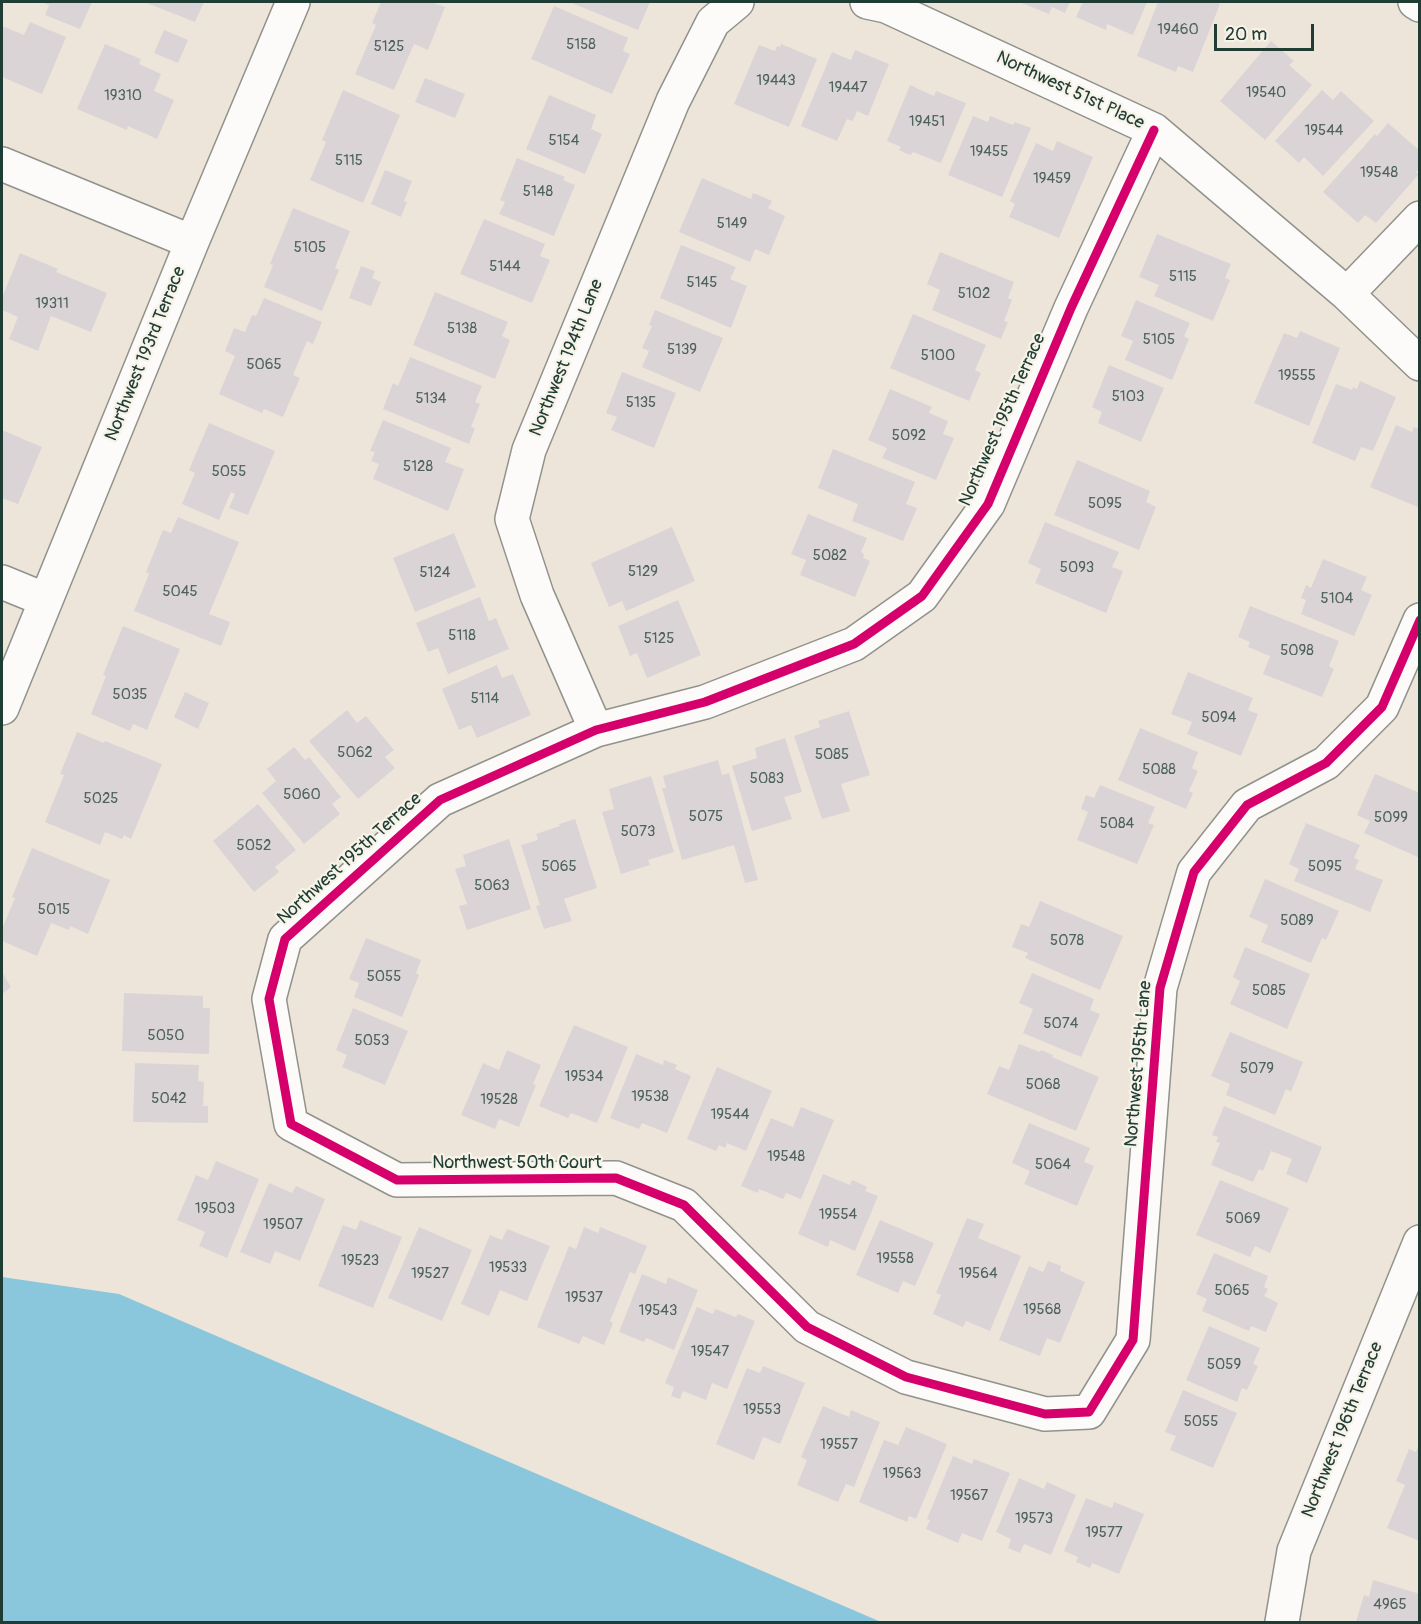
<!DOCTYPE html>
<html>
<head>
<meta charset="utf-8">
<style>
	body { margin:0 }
	#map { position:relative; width:1421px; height:1624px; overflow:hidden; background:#ede5d9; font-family:Pangolin,sans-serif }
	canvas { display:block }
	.frame { position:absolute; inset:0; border:3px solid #1f3d34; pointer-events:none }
	.scale { position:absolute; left:1214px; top:24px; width:100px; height:27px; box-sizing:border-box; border:3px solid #1f3d34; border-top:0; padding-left:8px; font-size:18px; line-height:21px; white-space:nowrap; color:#1f3d34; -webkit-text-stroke:4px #f7f3e8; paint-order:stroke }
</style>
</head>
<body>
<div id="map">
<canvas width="1421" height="1624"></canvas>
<div class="frame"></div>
<div class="scale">20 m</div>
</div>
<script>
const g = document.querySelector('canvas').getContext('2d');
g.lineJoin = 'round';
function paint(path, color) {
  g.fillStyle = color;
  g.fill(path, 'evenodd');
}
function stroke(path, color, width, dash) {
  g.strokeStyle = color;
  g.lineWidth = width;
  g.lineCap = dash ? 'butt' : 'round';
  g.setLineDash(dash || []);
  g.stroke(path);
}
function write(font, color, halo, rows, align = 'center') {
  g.font = font + ' Pangolin,sans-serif';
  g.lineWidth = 4.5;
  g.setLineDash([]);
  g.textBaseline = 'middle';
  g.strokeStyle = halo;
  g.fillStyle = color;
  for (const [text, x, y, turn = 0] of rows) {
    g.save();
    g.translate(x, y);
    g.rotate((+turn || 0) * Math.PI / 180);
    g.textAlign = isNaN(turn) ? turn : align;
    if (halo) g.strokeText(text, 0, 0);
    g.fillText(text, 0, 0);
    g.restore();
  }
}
const water = new Path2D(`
	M2,1277L119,1294L881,1622H2Z`);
const building = new Path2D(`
	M41,2H92L80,29L45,15L49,5Z
	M144,2H204L195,22Z
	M381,2H431L445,7L428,50L414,44L394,90L355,74L376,25L372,23Z
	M569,2H650L638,30Z
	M1019,2H1070L1065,13L1052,7L1049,14Z
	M1083,2H1147L1133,35L1107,24L1106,30L1076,17Z
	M1158,2H1214L1220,4L1193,72L1178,66L1176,72L1137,56Z
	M554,6L628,38L623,51L630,54L612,94L531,59Z
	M30,22L66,37L42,94L2,77V26L24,35Z
	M164,30L188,40L178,63L154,53Z
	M1271,41L1294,61L1289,65L1312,85L1265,140L1220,101Z
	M105,44L141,59L139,64L161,74L154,91L174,100L157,139L128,126L127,130L77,109Z
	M781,44L817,59L789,127L734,104L759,45L775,51L777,46L780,47Z
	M855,50L889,64L868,116L857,111L853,121L847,119L837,141L801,126L832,52L851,60Z
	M425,78L465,94L455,118L415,102Z
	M910,85L934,96L936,91L966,103L941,163L913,152L911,155L905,153L899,150L901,147L887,141Z
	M343,90L400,115L363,203L310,180L326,142L322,140Z
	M1322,90L1333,100L1341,91L1374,121L1323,176L1304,157L1299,163L1275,141Z
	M549,95L596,115L591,129L602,134L585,174L526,149Z
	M973,116L988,122L990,116L1013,125L1015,122L1031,128L1002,197L948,175Z
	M1388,123L1420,151V168L1416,172L1419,174L1376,223L1365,215L1358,223L1323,192L1375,134L1377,136Z
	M1057,141L1093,157L1059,238L1009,217L1015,204L1010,201L1036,143L1053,151Z
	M517,158L565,177L563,180L575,185L554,236L499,214L505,202L500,200Z
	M385,170L412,181L404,201L407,202L401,217L371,204Z
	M702,178L751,199L753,193L763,197L772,201L768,208L785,216L769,255L755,249L750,262L679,232Z
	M293,208L350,231L335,268L339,270L322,311L264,287L273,265L270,264Z
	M484,219L545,244L540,256L550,260L532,303L460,274Z
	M1157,234L1231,264L1225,278L1230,280L1213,321L1154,296L1159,285L1139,277Z
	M681,245L736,267L730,279L747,286L731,328L660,298Z
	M940,252L1014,282L1008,298L1012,300L1004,321L1008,322L1001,339L932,310L940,290L927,284Z
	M20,253L58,269L56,272L107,293L91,332L51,316L38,351L9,339L18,317L2,310V298Z
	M361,266L375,271L372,278L381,282L371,306L349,298Z
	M435,292L508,322L502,336L510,340L495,379L413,345Z
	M264,298L322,322L313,344L307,341L293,375L300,378L283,417L264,409L262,413L219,394L235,356L225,351L234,328L245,332L252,315L256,316Z
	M1136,300L1190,323L1184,336L1189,339L1172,380L1125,360L1133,341L1121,336Z
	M655,310L723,338L700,392L642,367L649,351L642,348L652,326L649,325Z
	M913,314L986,345L975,370L981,373L969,401L890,368Z
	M1300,331L1340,348L1309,426L1254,403L1284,333L1297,338Z
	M410,357L482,386L475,402L480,404L471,427L475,428L469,444L383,409L393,383L398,386Z
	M1109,365L1164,388L1141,442L1098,423L1102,412L1092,407Z
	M622,372L676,393L654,448L611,430L617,417L606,413Z
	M1360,381L1396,397L1373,451L1361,447L1355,461L1312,443L1336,384L1352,390L1353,387L1357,389Z
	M890,389L932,407L929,413L948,421L943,434L954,438L936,480L882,458L887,448L868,440Z
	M383,420L451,448L445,462L464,469L448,511L373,479L379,464L371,461L375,452L370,451Z
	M209,423L275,451L248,515L229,508L235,494L231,492L219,520L182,504L195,473L189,470Z
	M1396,425L1412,432L1414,427L1420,429V508L1370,487Z
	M2,430L42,447L18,504L2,498Z
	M833,449L915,482L906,504L917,508L903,541L852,521L858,504L818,488Z
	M1077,460L1150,491L1146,502L1156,507L1139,550L1054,515Z
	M808,514L867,538L861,552L864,554L863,558L870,561L855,597L800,575L806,560L791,554Z
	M178,517L239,542L209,614L230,622L221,646L134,611L149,574L146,572L163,530L171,533Z
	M1045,522L1119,552L1112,567L1123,571L1106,613L1035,583L1041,569L1028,563Z
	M672,527L695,581L626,611L622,601L609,607L591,563Z
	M454,533L476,587L415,612L393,558Z
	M1323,559L1367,577L1361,590L1372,595L1354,636L1301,614L1306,600L1301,598L1306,585L1311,588Z
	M480,597L489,621L496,618L509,649L448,674L438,648L428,652L416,623Z
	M678,600L701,655L647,678L637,653L630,656L618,626Z
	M1250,606L1339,641L1329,666L1334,669L1322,697L1263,674L1270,656L1248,647L1250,642L1238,637Z
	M123,626L180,649L147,730L133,724L130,731L91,714L106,676L103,675Z
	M497,665L502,678L513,674L531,715L477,738L471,725L459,730L442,689Z
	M1188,672L1253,698L1248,710L1258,714L1241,756L1187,734L1192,722L1171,714Z
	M185,692L209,703L198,729L174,717Z
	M347,710L357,723L366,716L394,750L385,757L395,768L358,799L309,741Z
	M849,711L870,775L841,784L850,811L822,819L794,736L820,727L818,721Z
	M1140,728L1198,752L1192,768L1198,771L1189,791L1193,793L1186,809L1118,780Z
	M77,732L104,743L105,741L162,764L131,839L124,835L122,839L105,832L100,845L45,822L64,775L60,774Z
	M785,738L802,792L784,797L792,819L752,831L732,766L757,758L755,748Z
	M294,747L305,760L309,757L341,797L332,804L340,814L304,844L262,793L276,781L267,769Z
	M718,760L722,775L729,773L758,880L745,883L734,845L682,860L662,788H666L663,776Z
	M1375,774L1420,793V858L1364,833L1370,821L1357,815Z
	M651,776L674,852L648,860L650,865L621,874L602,812L614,809L609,789Z
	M1100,785L1155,807L1148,823L1154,825L1137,864L1077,840L1088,812L1081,809L1086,795L1094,798Z
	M258,804L296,850L275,867L279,872L254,892L213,841Z
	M575,819L597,888L564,899L572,921L544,929L536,906L540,905L521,845L538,840L536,834L560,826L559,824Z
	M1306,823L1360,845L1354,858L1359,860L1355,869L1383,880L1370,912L1294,881L1299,869L1289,864Z
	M509,839L531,909L467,930L459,906L467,904L455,869L466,866L463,855Z
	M32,848L110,880L88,934L70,926L69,930L51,923L37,956L2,941V929L15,898L12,897Z
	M1265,879L1339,911L1326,940L1322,938L1311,963L1261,942L1268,925L1249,917Z
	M1040,901L1123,936L1100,990L1025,958L1028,953L1012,947L1021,924L1029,927Z
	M366,938L421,960L416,973L419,975L402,1017L354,997L359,983L349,979Z
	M1245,947L1310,974L1287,1029L1230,1004L1240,981L1233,977Z
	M2,972L11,987L2,994Z
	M1032,973L1094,999L1090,1010L1100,1014L1081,1057L1023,1033L1033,1009L1019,1003Z
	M124,993L203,996V1008H210L209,1054L122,1051Z
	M353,1008L408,1031L385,1085L342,1067L347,1055L336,1050Z
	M574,1025L628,1047L597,1123L571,1113L568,1118L539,1106Z
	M1230,1032L1303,1062L1291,1092L1286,1089L1275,1115L1226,1095L1230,1084L1211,1076Z
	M1019,1044L1040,1052L1041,1050L1053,1055L1052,1057L1099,1077L1076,1131L987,1094L999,1066L1009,1070Z
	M507,1050L541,1065L533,1084L536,1085L519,1127L499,1119L495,1129L461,1115L483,1063L499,1070Z
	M636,1054L663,1065L664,1060L677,1065L675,1069L691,1076L667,1133L642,1123L639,1129L610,1118Z
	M135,1063L199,1065L198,1081L204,1082L203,1106H208V1123L133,1122Z
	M717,1067L772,1091L746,1151L727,1143L725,1148L719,1145L716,1151L687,1139Z
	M1224,1106L1322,1147L1307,1183L1286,1174L1292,1159L1271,1151L1263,1171L1259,1169L1253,1182L1211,1165L1220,1143L1216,1142L1218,1137L1212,1135Z
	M801,1107L834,1120L801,1199L786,1193L783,1199L759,1189L758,1193L741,1186L771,1118L793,1127Z
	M1029,1123L1090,1148L1084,1162L1094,1166L1077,1206L1024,1184L1030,1171L1012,1163Z
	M216,1161L259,1179L227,1258L199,1246L205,1232L177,1220L196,1175L208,1180Z
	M823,1174L850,1185L852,1180L859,1183L867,1187L865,1191L878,1196L855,1251L830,1240L828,1247L798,1234Z
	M1220,1180L1289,1208L1270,1253L1255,1246L1250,1257L1196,1235Z
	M269,1183L292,1193L296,1186L325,1199L300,1261L275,1251L270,1264L240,1252Z
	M967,1218L984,1224L978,1238L1021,1256L990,1331L966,1321L963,1327L933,1314L941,1295L936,1293Z
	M360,1220L402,1237L373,1308L318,1286L343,1225L356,1230Z
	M880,1220L934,1243L915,1286L903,1281L898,1293L856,1275Z
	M419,1227L472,1250L442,1321L388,1298Z
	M584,1227L598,1233L600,1227L647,1246L635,1274L630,1272L610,1321L613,1323L604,1345L583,1336L579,1344L537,1327L569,1246L576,1249Z
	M507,1229L550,1246L527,1301L500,1290L489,1316L461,1304L490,1235L502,1240Z
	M1214,1253L1268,1276L1264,1287L1268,1289L1264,1296L1278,1303L1266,1332L1251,1326L1249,1331L1202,1311L1207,1299L1196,1294Z
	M1048,1261L1061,1266L1060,1271L1085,1282L1060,1343L1047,1338L1040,1356L999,1340L1029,1266L1043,1272Z
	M642,1274L666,1284L668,1277L698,1290L674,1350L646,1338L644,1342L619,1332Z
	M697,1307L713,1314L715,1309L736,1317L738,1314L755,1321L727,1389L712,1383L706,1400L683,1391L680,1399L671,1396L674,1387L665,1383Z
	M1209,1326L1260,1348L1253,1364L1258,1366L1247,1390L1242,1388L1237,1402L1186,1380Z
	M763,1366L805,1383L780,1444L763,1437L754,1460L716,1444L747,1368L760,1373Z
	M1183,1390L1237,1413L1213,1468L1170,1450L1176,1436L1165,1432Z
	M823,1406L849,1417L851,1410L880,1422L854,1487L846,1484L838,1502L797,1485L807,1460L801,1457Z
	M906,1427L947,1444L916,1519L909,1516L907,1522L859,1502L884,1440L898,1445Z
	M1419,1444H1420V1541L1387,1528L1405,1485L1396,1481L1409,1449L1416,1452Z
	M953,1456L972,1464L974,1459L1010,1473L982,1541L962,1533L958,1543L926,1529L930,1520L927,1519Z
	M1019,1478L1044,1489L1047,1482L1076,1495L1051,1555L1024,1544L1020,1553L1008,1548L1011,1539L996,1532Z
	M1086,1498L1112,1508L1114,1502L1144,1514L1119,1574L1092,1563L1090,1568L1076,1562L1078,1557L1064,1551Z
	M1373,1580L1420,1594V1622H1356L1364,1595L1369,1597Z`);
const minor = new Path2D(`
	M867,2L886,6L1154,130L1347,294L1420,364
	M1415,2L1420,5
	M1154,130L1071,308L988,504L922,596L854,644L705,702L596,730L440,800L285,939L269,999L291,1124L397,1180L616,1178L684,1205L807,1327L906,1377L1045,1414L1089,1412L1133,1340L1160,988L1194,872L1247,805L1326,763L1382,707L1420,620
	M2,164L192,242
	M1347,294L1420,218
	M2,582L46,600
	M2,708L192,242L293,2
	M596,730L537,595L512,519L529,450L673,101L713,22L737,2
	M1282,1622L1294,1551L1420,1242`);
const cycleway = new Path2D(`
	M1154,130L1071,308L988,504L922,596L854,644L705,702L596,730L440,800L285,939L269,999L291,1124L397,1180L616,1178L684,1205L807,1327L906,1377L1045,1414L1089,1412L1133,1340L1160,988L1194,872L1247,805L1326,763L1382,707L1420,620`);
const numberNames = [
	["19460",1178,30],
	["5158",581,45],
	["5125",389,47],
	["19443",776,81],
	["19447",848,88],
	["19540",1266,93],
	["19310",123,96],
	["19451",927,122],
	["19544",1324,131],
	["5154",564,141],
	["19455",989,152],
	["5115",349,161],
	["19548",1379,173],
	["19459",1052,179],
	["5148",538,192],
	["5149",732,224],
	["5105",310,248],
	["5144",505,267],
	["5115",1183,277],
	["5145",702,283],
	["5102",974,294],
	["19311",52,304],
	["5138",462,329],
	["5105",1159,340],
	["5139",682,350],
	["5100",938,356],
	["5065",264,365],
	["19555",1297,376],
	["5103",1128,397],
	["5134",431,399],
	["5135",641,403],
	["5092",909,436],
	["5128",418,467],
	["5055",229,472],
	["5095",1105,504],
	["5082",830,556],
	["5093",1077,568],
	["5129",643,572],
	["5124",435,573],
	["5045",180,592],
	["5104",1337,599],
	["5118",462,636],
	["5125",659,639],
	["5098",1297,651],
	["5035",130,695],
	["5114",485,699],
	["5094",1219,718],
	["5062",355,753],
	["5085",832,755],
	["5088",1159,770],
	["5083",767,779],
	["5060",302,795],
	["5025",101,799],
	["5075",706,817],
	["5099",1391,818],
	["5084",1117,824],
	["5073",638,832],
	["5052",254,846],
	["5065",559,867],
	["5095",1325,867],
	["5063",492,886],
	["5015",54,910],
	["5089",1297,921],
	["5078",1067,941],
	["5055",384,977],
	["5085",1269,991],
	["5074",1061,1024],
	["5050",166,1036],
	["5053",372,1041],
	["5079",1257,1069],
	["19534",584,1077],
	["5068",1043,1085],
	["19538",650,1097],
	["5042",169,1099],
	["19528",499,1100],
	["19544",730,1115],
	["19548",786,1157],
	["5064",1053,1165],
	["19503",215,1209],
	["19554",838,1215],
	["5069",1243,1219],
	["19507",283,1225],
	["19558",895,1259],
	["19523",360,1261],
	["19533",508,1268],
	["19527",430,1274],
	["19564",978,1274],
	["5065",1232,1291],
	["19537",584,1298],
	["19568",1042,1310],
	["19543",658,1311],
	["19547",710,1352],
	["5059",1224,1365],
	["19553",762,1410],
	["5055",1201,1422],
	["19557",839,1445],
	["19563",902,1474],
	["19567",969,1496],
	["19573",1034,1519],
	["19577",1104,1533],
	["4965",1390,1605]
];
const streetNames = [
	["Northwest 51st Place",1070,91,25],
	["Northwest 193rd Terrace",146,354,-68],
	["Northwest 194th Lane",567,358,-68],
	["Northwest 195th Terrace",1003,420,-66],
	["Northwest 195th Terrace",350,859,-42],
	["Northwest 195th Lane",1139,1064,-85],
	["Northwest 50th Court",517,1163],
	["Northwest 196th Terrace",1343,1430,-68]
];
paint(water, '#8ac7dc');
paint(building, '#dad4d7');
stroke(minor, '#91928b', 36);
stroke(minor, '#fcfbf9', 33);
stroke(cycleway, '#d6006c', 9);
write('15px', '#4e635d', null, numberNames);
write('18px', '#1f3d34', '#f7f3e8', streetNames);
</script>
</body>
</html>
